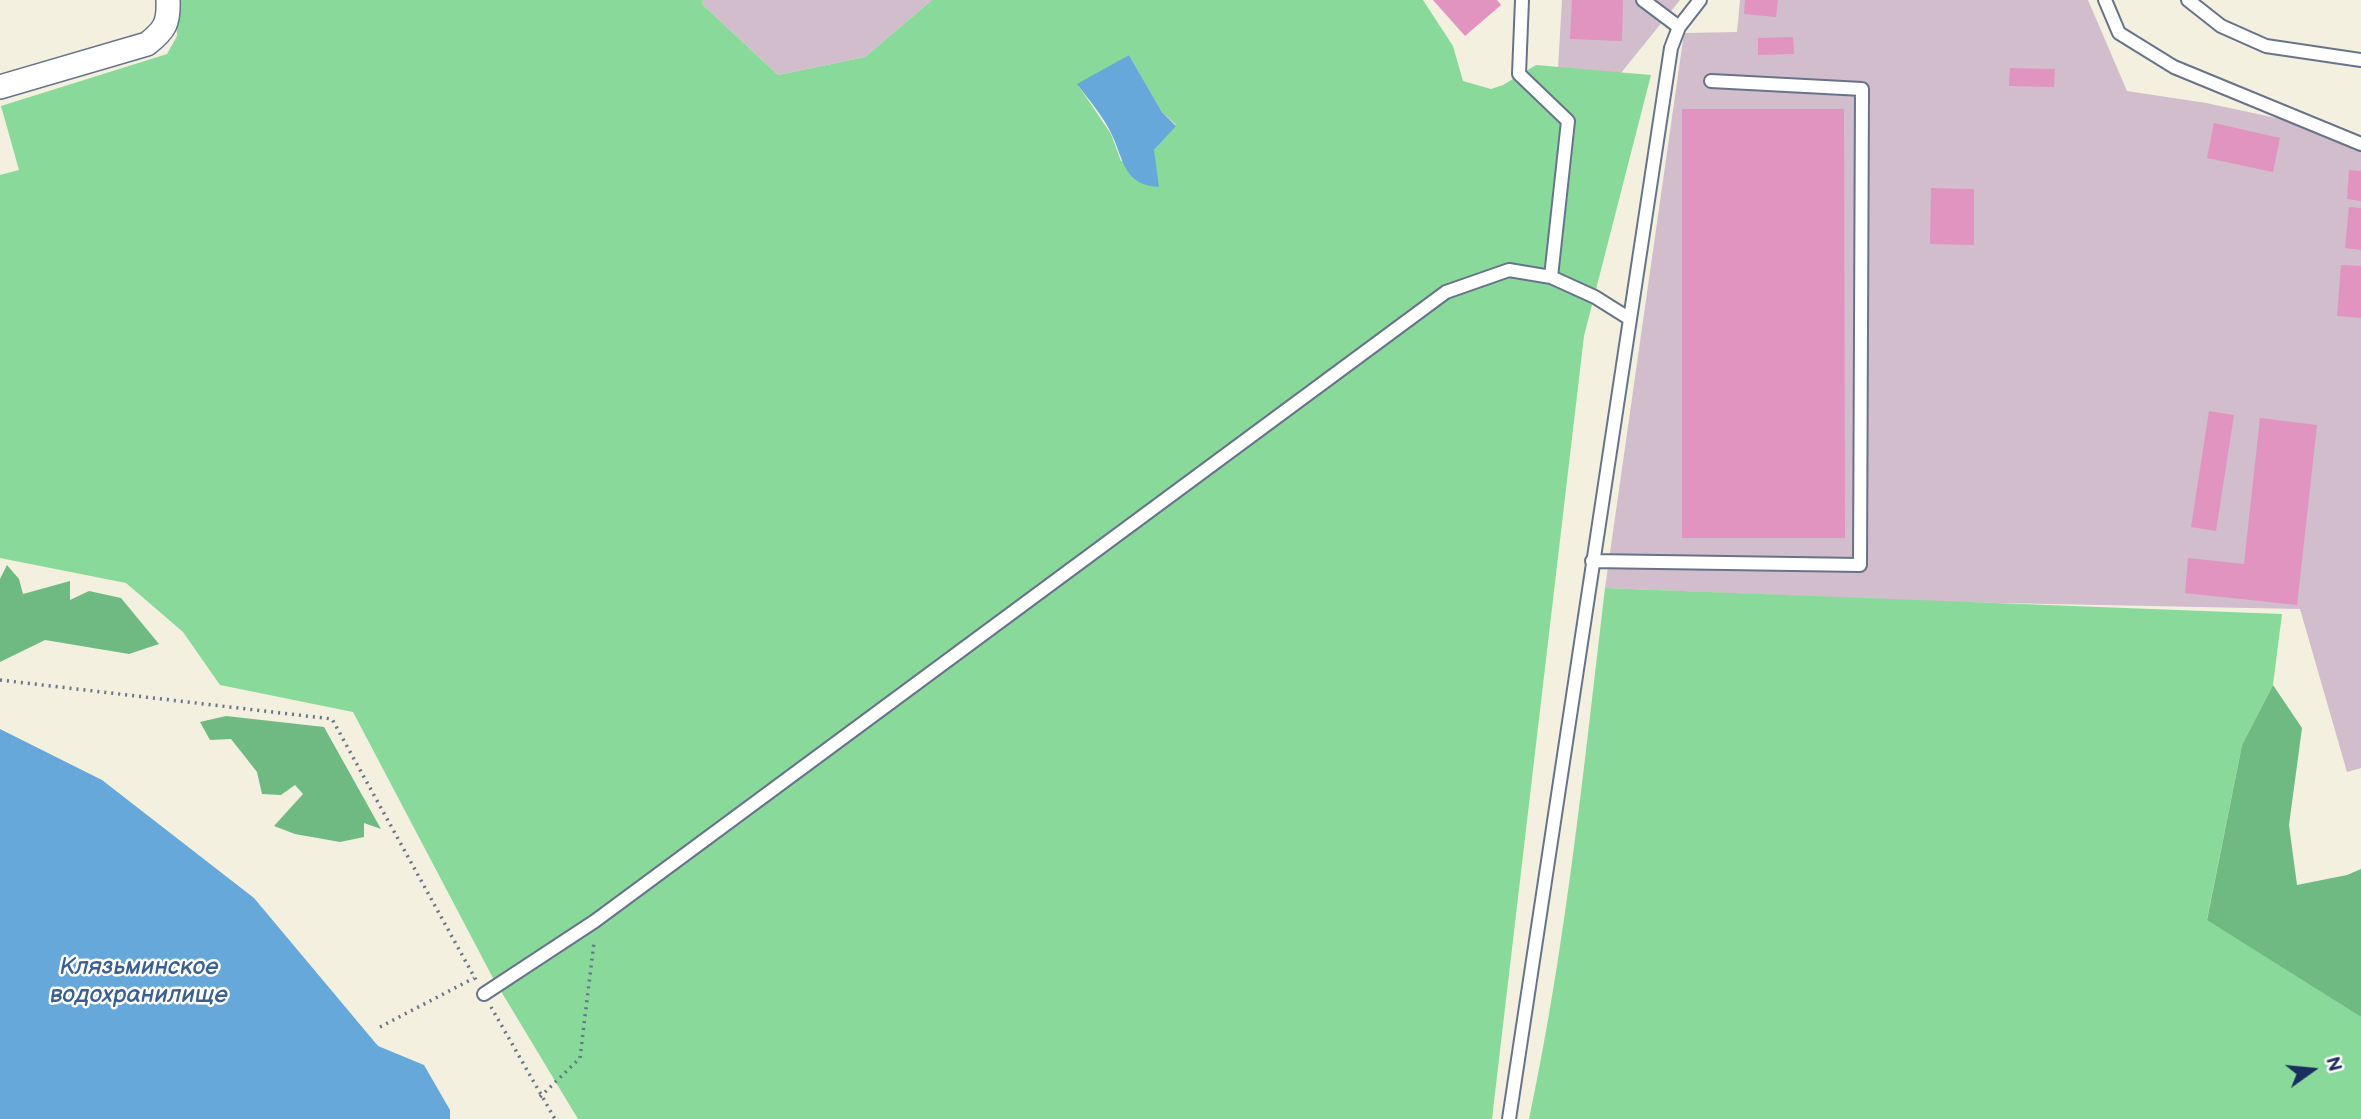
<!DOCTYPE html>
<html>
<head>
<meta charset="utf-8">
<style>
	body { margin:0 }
	#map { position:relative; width:2361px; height:1119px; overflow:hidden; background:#f3f0df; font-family:"Balsamiq Sans",sans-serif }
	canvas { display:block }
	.north { position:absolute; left:2277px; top:1035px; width:70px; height:70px; -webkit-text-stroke:5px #fff; paint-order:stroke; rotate:75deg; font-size:19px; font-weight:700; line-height:28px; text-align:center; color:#1b2f5e }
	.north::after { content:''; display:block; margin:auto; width:24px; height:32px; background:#1b2f5e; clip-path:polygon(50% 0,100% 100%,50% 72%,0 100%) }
</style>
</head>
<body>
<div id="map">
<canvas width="2361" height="1119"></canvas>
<div class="north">N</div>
</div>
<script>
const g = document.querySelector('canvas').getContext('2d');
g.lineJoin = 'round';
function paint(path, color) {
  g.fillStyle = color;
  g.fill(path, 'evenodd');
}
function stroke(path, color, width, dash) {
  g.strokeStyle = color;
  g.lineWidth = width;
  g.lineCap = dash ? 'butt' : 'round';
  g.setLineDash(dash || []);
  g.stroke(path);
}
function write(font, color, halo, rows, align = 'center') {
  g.font = font + ' "Balsamiq Sans",sans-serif';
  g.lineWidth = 5;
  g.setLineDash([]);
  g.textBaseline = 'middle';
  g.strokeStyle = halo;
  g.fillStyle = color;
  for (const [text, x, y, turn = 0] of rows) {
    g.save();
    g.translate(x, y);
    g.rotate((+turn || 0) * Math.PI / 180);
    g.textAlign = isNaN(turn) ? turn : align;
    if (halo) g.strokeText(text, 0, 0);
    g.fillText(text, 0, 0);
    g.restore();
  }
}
const industrial = new Path2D(`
	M703,0H932L865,57L778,75L702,4Z
	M1562,0H1680L1621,73L1558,68Z
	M1740,0H2088L2127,91L2206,103L2361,136V768L2347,772L2300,609L1950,602L1605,588L1684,33L1737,32Z`);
const green = new Path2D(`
	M176,0H703L702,4L778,75L865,57L932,0H1423L1453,46L1463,81L1491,89L1503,85L1536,65L1651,75L1584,336L1492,1119H578L493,978L353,712L220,685L183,632L126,583L0,558V175L19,170L1,106L167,54L177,36ZM1129,55L1162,112L1176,125L1154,150L1121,161L1111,134L1078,85Z
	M1605,588L2282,614L2273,685L2242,745L2207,919L2361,1017V1119H1529C1566,945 1584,765 1605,588Z`);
const forest = new Path2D(`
	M7,565L19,579L23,594L70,581V600L89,591L121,598L159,644L129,654L45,640L0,662V579Z
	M2273,685L2302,728L2289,825L2297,885L2347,875L2361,869V1017L2207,920L2242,745Z
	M226,716L324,727L381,829L364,823V837L340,842L295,834L274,826L303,794L295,785L281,795L262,794L257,772L231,739L210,740L200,722Z`);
const water = new Path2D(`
	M1129,55L1162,112L1176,126L1154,150L1159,187C1124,185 1124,161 1112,135C1104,117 1089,100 1077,84Z
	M0,729L102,780L254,898L378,1046L424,1065L450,1110V1119H0Z`);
const building = new Path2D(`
	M1433,0H1497L1501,5L1465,36Z
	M1572,0H1623L1622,41L1570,39Z
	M1745,0H1778L1776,17L1744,14Z
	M1793,37L1794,54L1758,55V38Z
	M2010,68L2055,69L2054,87L2009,86Z
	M1682,109H1844L1845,538H1682Z
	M2214,123L2280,138L2273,172L2207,158Z
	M2349,170L2361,171V201L2347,199Z
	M1931,188L1974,189V245L1930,244Z
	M2349,207L2361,208V250L2345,248Z
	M2341,265L2361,266V318L2337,316Z
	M2209,411L2234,415L2216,531L2191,527Z
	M2260,418L2317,425L2297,605L2185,593L2188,558L2244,564Z`);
const path = new Path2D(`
	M0,680L332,719L477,982
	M491,1007L555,1119
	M380,1027L474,978
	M540,1097L580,1058L594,942`);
const service = new Path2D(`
	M1522,0L1519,74L1568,121L1551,277
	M1643,0L1679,27
	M2105,0L2119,33L2174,67L2361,144
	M2188,0L2221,26L2266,46L2361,60
	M1592,561L1860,565L1862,89L1711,81
	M484,994L595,921L1446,292L1509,270L1551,277L1595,297L1630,319
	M1509,1119L1671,48L1679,27L1700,0`);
const minor = new Path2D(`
	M0,87L147,44C165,30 169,23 168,0`);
const waterNames = [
	["Клязьминское",139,968],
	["водохранилище",139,996]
];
paint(industrial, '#d1bdcc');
paint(green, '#89da9a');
paint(forest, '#6eba82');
paint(water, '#66a8da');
paint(building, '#e194c0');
stroke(service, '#67738b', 16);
stroke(minor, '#67738b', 26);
stroke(path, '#67738b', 3.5, [2, 5]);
stroke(service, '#fff', 12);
stroke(minor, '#fff', 23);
write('italic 24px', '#395f90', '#fff', waterNames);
</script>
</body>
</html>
